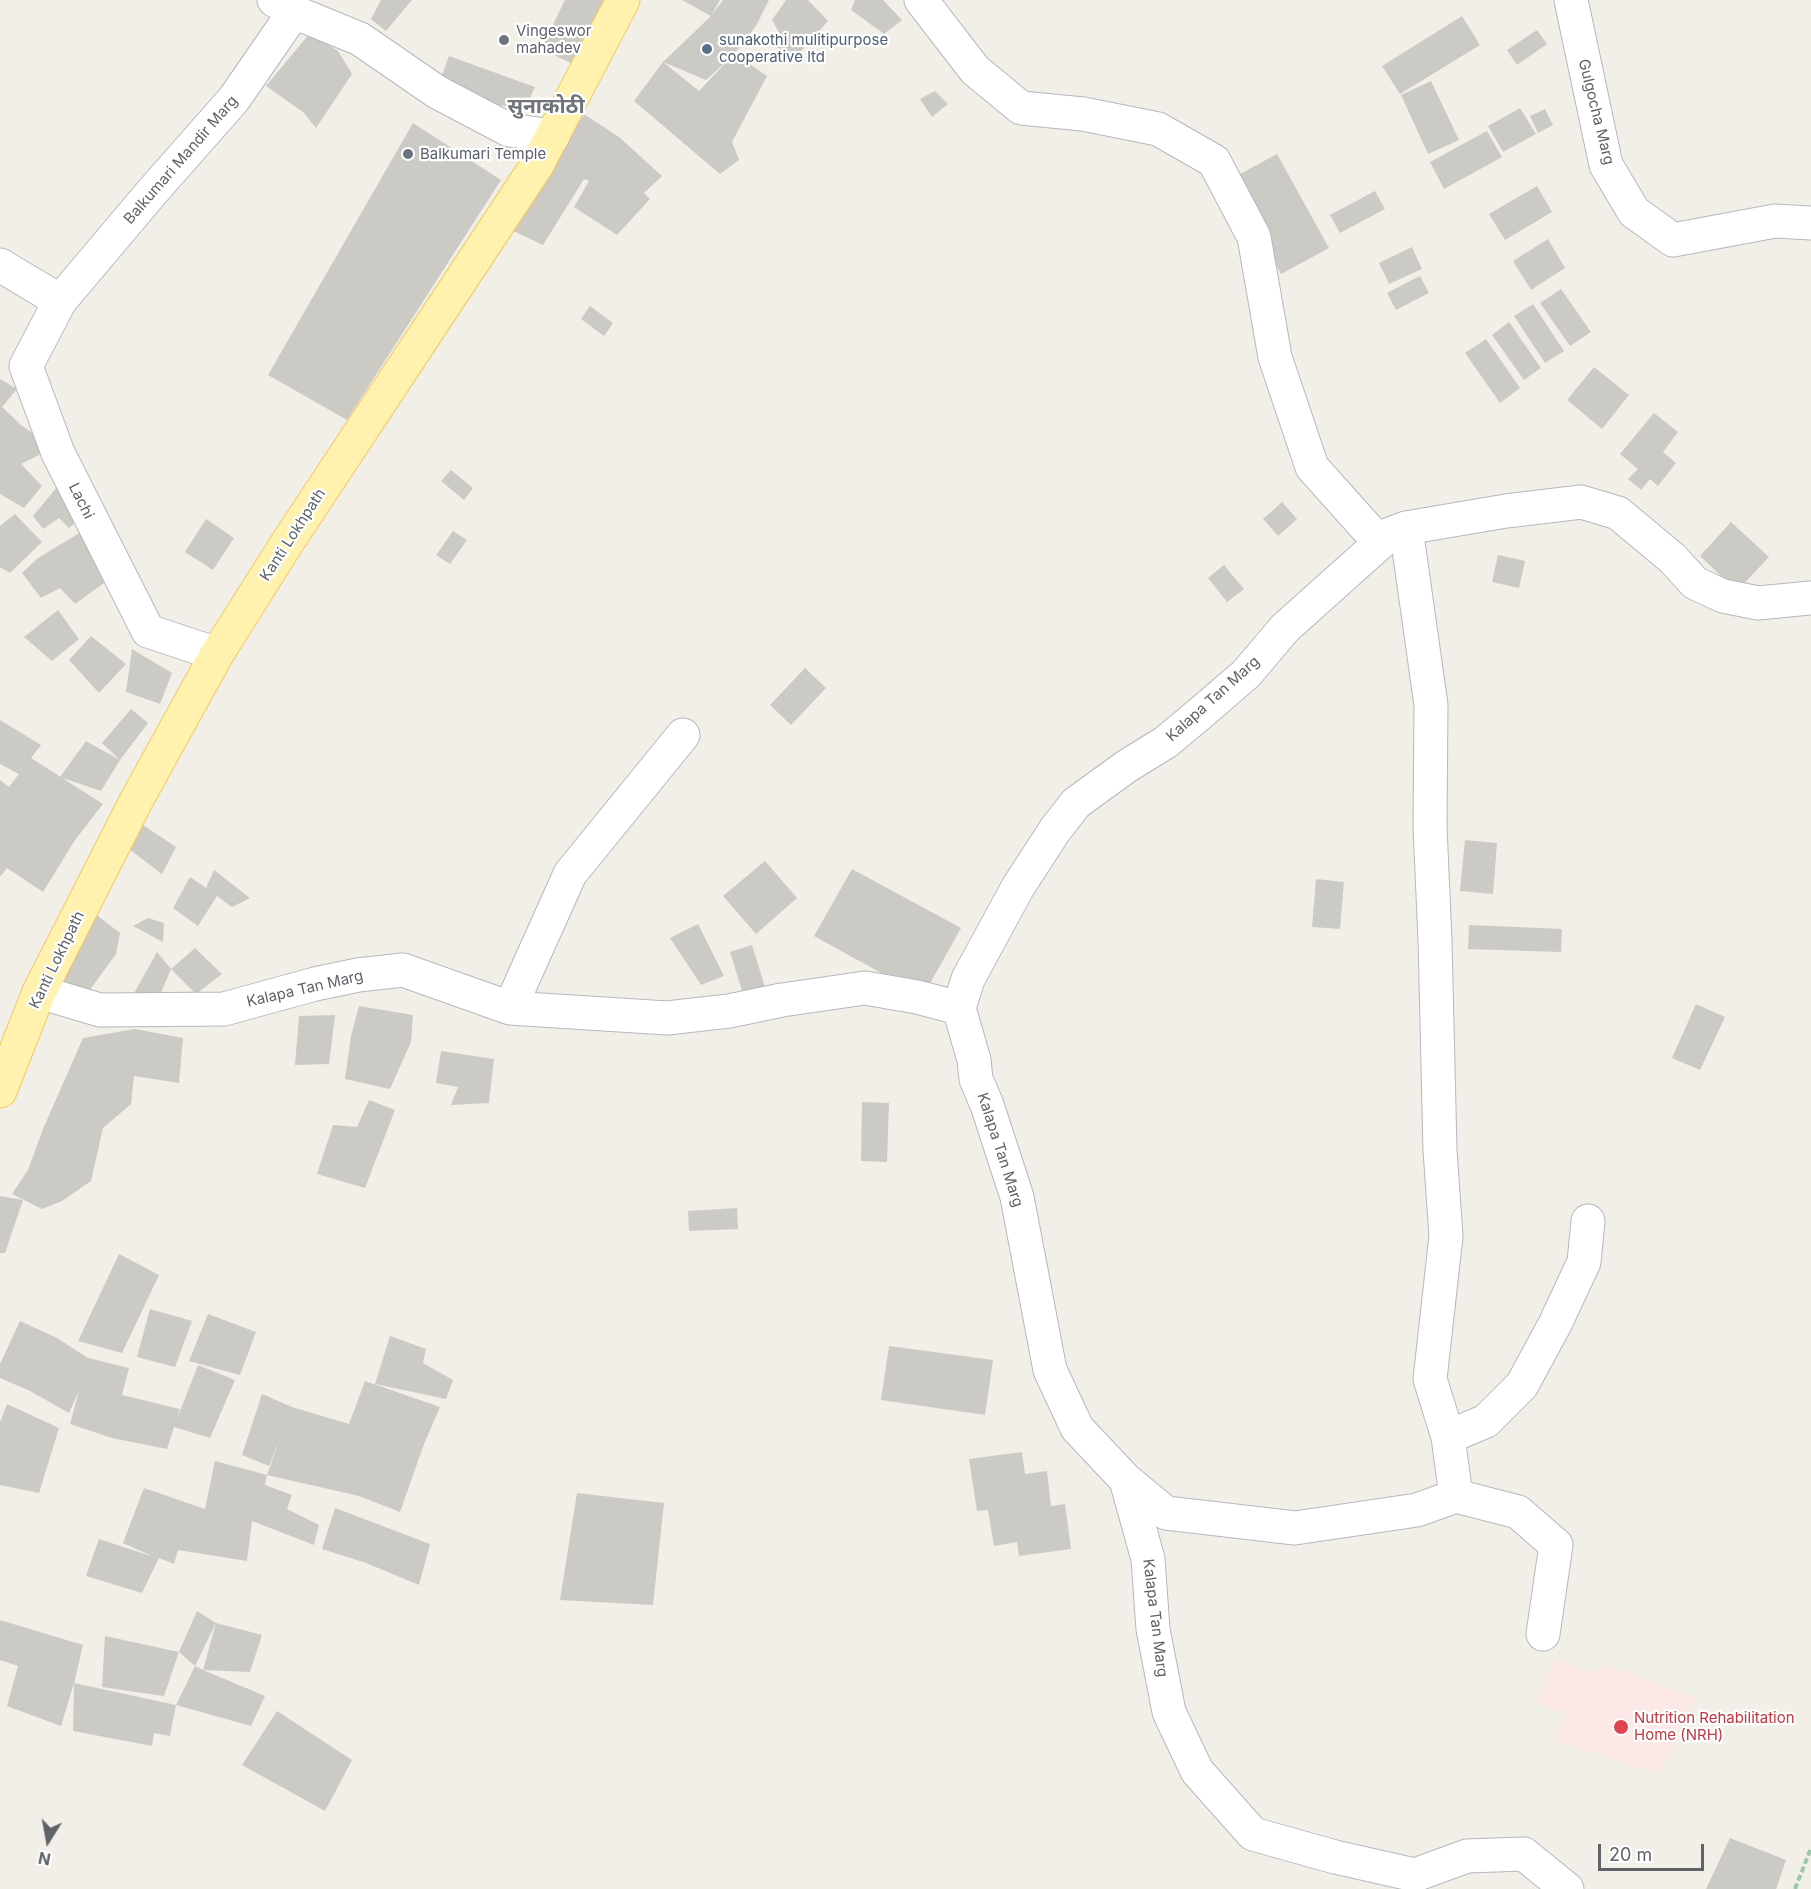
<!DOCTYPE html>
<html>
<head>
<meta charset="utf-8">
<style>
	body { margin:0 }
	#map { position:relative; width:1811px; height:1889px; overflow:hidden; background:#f1efe8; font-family:Inter,sans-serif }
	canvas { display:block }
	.north { position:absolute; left:18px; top:1811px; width:60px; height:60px; -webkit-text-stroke:4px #fff; paint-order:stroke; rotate:191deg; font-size:16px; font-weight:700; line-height:24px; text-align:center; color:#5f6368 }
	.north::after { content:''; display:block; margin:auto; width:21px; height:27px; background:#5f6368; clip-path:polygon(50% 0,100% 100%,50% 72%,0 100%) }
	.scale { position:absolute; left:1598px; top:1844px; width:106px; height:27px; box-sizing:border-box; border:3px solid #5f6368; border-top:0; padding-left:8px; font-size:18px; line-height:21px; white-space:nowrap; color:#5f6368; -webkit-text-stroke:4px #fff; paint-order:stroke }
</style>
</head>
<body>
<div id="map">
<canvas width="1811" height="1889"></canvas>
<div class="north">N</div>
<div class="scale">20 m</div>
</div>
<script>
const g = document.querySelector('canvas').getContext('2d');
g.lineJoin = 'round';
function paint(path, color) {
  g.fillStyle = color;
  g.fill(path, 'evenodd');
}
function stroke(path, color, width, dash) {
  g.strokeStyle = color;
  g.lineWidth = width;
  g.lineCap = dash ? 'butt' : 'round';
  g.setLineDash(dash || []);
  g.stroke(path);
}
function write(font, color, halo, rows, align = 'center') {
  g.font = font + ' Inter,"Noto Sans Devanagari",sans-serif';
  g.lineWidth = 4.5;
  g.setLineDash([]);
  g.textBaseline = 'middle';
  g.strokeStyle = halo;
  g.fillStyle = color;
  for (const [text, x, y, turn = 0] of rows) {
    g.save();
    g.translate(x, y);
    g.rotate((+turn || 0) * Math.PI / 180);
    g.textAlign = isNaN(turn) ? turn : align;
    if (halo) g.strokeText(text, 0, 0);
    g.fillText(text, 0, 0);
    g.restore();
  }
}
const medical = new Path2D(`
	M1553,1658L1594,1673L1604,1664L1695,1698L1659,1774L1555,1741L1566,1714L1537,1703Z`);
const building = new Path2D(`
	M381,0H412L386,31L371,19Z
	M565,0H605L573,64L541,49Z
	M682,0H720L711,16L723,0H769L757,24L743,44L734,53L767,76L732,142L739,160L720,174L634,101L663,62L699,91L729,59L706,80L663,62L711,16Z
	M786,0H808L828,21L794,59L775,46L781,36L772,20Z
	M855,0H883L902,20L884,34L851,10Z
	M1462,16L1480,45L1400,94L1382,66Z
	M1537,30L1547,44L1517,65L1507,50Z
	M310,33L338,51L352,74L316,128L303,112L266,86Z
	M449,56L535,87L524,111L501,105L496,112L441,78Z
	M1431,81L1459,140L1428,154L1401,95Z
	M935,91L948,104L932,117L920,99Z
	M1520,108L1536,134L1503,152L1488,126Z
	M1545,109L1553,125L1538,133L1530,116Z
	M584,114L619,137L662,176L644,193L650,199L617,235L574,207L589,181L584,179L543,245L509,229L552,166Z
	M413,123L501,180L347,420L268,375Z
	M1487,131L1502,157L1444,189L1430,162Z
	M1277,154L1329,248L1281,274L1229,180Z
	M1537,186L1552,212L1505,240L1489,214Z
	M1375,191L1385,209L1340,233L1330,215Z
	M1548,239L1565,268L1531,290L1513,261Z
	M1412,247L1422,269L1389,284L1379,263Z
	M1420,276L1429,293L1396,310L1387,293Z
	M1561,289L1591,332L1570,346L1540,303Z
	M1533,304L1564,351L1545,363L1514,316Z
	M590,306L613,323L604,336L581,319Z
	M1509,322L1541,368L1524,380L1492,335Z
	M1486,339L1520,388L1500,403L1465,353Z
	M1594,367L1629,395L1602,429L1567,400Z
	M0,379L17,389L2,407L21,425L40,438L43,453L21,464L42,486L24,508L0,494Z
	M1654,413L1678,432L1663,452L1676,463L1658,486L1650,479L1641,490L1628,479L1638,469L1620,454Z
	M451,470L473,488L464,500L441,481Z
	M57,487L80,519L69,528L59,518L43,529L33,516Z
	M1282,502L1297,519L1278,536L1263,519Z
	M15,514L42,542L10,573L0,567V526Z
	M206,519L234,538L213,570L185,552Z
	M1731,522L1769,557L1737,591L1700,556Z
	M86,529L108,580L75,604L60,588L41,598L22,573L38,558Z
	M453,531L467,540L450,564L436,555Z
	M1498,555L1525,561L1519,588L1492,582Z
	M1224,565L1244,589L1227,602L1208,578Z
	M58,610L79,639L52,661L24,637Z
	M91,636L126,664L99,693L69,660Z
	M132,649L172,673L160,704L126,692Z
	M805,668L826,688L791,725L770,705Z
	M131,709L148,723L120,760L101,791L60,777L86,741L120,760L102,743Z
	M0,720L41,745L31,758L103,804L75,840L43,892L7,868L0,877V780L9,787L19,774L0,764Z
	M140,823L176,847L162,874L129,849Z
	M1465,840L1497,843L1493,894L1460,891Z
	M765,861L797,898L756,934L723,896Z
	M852,869L961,928L923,996L814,936Z
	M214,870L250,898L232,907L217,896L198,926L173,908L190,877L206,888Z
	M1316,879L1344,882L1340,929L1312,927Z
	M94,913L120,933L116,954L87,994L56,988Z
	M148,918L164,923L163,942L133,926Z
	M698,924L724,976L701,985L670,938Z
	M1469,925L1562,929L1561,952L1468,949Z
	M752,945L765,987L743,994L730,952Z
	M195,948L222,974L196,994L171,969Z
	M157,952L171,969L160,995H133Z
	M1696,1004L1725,1017L1700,1070L1672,1058Z
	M359,1006L413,1015L411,1042L390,1089L345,1079L351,1036Z
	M335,1015L329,1064L295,1065L299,1016Z
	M135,1029L183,1038L179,1083L134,1076L131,1104L103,1128L91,1181L62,1201L42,1209L12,1194L28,1170L43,1129L83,1038Z
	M441,1051L494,1059L489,1103L451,1105L458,1087L436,1083Z
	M369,1100L395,1110L365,1188L317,1174L333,1125L357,1127Z
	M862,1102L889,1103L887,1162L861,1161Z
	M0,1196L23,1200L5,1253H0Z
	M737,1208L738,1229L689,1231L688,1211Z
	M119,1254L159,1275L122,1353L78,1341Z
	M150,1309L192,1321L175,1367L137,1357Z
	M208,1314L256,1332L240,1375L189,1361Z
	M20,1321L57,1338L88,1358L129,1368L122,1395L180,1409L177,1419L198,1365L235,1380L210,1438L174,1427L167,1449L112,1438L70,1424L79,1391L69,1413L30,1391L0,1378V1364Z
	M390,1336L426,1349L423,1363L453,1380L446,1399L375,1384Z
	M889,1346L993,1360L985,1415L881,1400Z
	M365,1381L440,1407L424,1444L400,1512L359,1496L267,1475L280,1438L269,1466L242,1455L262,1394L292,1407L349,1424Z
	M7,1404L59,1428L39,1493L0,1485V1422Z
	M1022,1452L1025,1474L1047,1471L1051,1506L1065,1504L1071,1549L1019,1556L1017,1542L994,1546L988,1510L977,1511L969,1459Z
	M215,1461L267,1475L265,1485L292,1495L287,1509L319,1525L314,1545L252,1521L247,1561L178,1550L174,1564L159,1558L142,1593L86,1576L99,1539L154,1557L123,1543L144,1488L205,1509Z
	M577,1493L664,1503L653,1605L560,1600Z
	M335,1508L430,1544L419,1585L366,1563L322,1549Z
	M197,1611L216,1623L195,1666L179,1652Z
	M0,1620L83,1645L74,1683L176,1705L170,1736L154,1733L152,1746L73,1731L74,1683L61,1726L7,1706L18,1666L0,1660Z
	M216,1623L262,1635L250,1672L203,1670L265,1696L251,1726L176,1705L195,1666L203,1670Z
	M105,1636L179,1652L164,1696L102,1687Z
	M277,1711L352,1760L325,1811L242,1765Z
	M1730,1838L1786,1860L1776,1889H1706Z`);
const path = new Path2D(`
	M1795,1889L1811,1848`);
const minor = new Path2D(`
	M921,0L975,70L1021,108L1083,114L1158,129L1214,161L1254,237L1275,357L1312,467L1380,543
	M1571,0L1606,165L1634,212L1673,240L1775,221L1811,223
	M294,12L360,39L437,92L509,130L553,136
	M0,265L60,301
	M1406,528L1431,705L1430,827L1435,940L1440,1150L1446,1236L1430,1379L1448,1437L1456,1496
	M217,654L148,631L58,453L26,366L60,301L152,192L234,99L294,12L274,0
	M39,992L100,1010L224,1009L315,984L358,975L403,970L510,1008L667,1018L729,1011L782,1000L865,988L917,997L959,1008L974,1060L976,1079L987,1105L1017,1197L1050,1370L1077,1428L1126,1480L1148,1559L1153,1629L1169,1712L1197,1771L1253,1834L1335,1857L1415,1875L1467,1856L1524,1854L1567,1889
	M510,1008L570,874L683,735
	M959,1008L968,979L1018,887L1055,830L1076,803L1127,766L1166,742L1203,711L1246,674L1285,628L1390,534L1406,528L1506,511L1581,502L1618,513L1672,558L1695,583L1723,596L1758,603L1811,598
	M1448,1437L1486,1421L1522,1385L1555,1324L1584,1262L1588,1221
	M1126,1480L1166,1513L1295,1528L1417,1510L1456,1496L1518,1512L1556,1545L1543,1634`);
const major = new Path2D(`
	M0,1091L39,992L136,801L217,654L287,543L537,165L623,0`);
const markers = [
	[504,40,6,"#6b7280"],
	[707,49,6,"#5c6f8a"],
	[408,154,6,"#6b7280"],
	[1621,1727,8,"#e0444e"]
];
const worshipNames = [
	["Vingeswor",516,31],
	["mahadev",516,48],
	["Balkumari Temple",420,154]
];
const serviceNames = [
	["sunakothi mulitipurpose",719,40],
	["cooperative ltd",719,57]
];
const streetNames = [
	["Gulgocha Marg",1596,112,76],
	["Balkumari Mandir Marg",181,160,-49],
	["Lachi",81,501,64],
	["Kanti Lokhpath",293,535,-57],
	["Kalapa Tan Marg",1213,699,-42],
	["Kanti Lokhpath",57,960,-64],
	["Kalapa Tan Marg",305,989,-13],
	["Kalapa Tan Marg",1000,1150,72],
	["Kalapa Tan Marg",1155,1618,83]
];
const healthNames = [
	["Nutrition Rehabilitation",1634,1718],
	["Home (NRH)",1634,1735]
];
const districtNames = [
	["सुनाकोठी",546,107]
];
paint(medical, '#fce8e6');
paint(building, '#cccac5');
stroke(minor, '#b5b8bc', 35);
stroke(major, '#f2c960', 35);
stroke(path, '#9cc7a9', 4, [6, 3]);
stroke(minor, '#fff', 33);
stroke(major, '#fff2af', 33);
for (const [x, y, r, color] of markers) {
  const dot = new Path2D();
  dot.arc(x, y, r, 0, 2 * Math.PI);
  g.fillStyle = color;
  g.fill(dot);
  stroke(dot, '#fff', 2);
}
write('15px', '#5b616d', '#fff', worshipNames, 'left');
write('15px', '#4e5e75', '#fff', serviceNames, 'left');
write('15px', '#5f6368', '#fff', streetNames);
write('15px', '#be3a42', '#fff', healthNames, 'left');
write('bold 21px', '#70757a', '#fff', districtNames);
</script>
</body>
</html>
